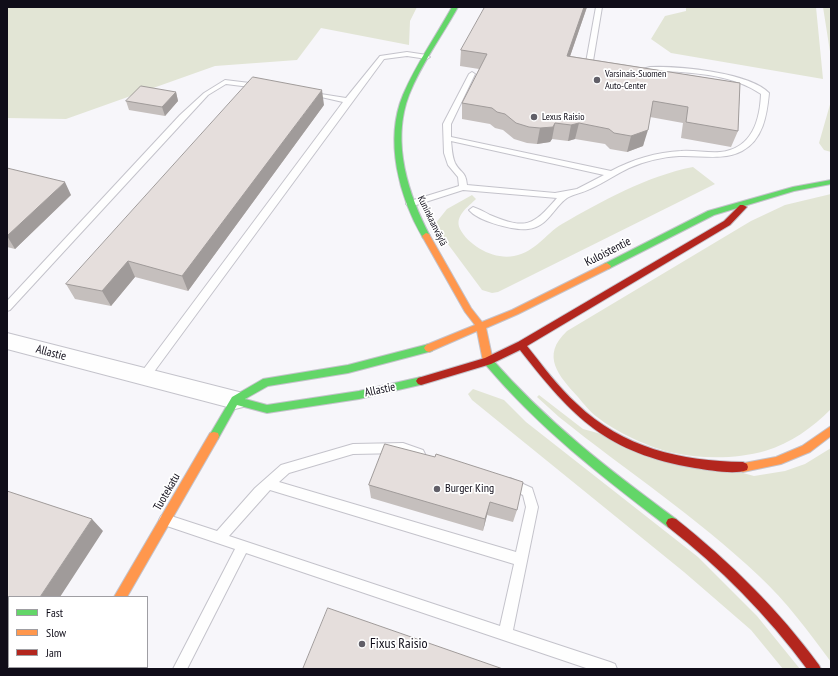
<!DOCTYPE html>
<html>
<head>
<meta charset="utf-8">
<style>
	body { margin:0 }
	#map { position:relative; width:838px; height:676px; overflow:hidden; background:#f7f6fa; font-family:"PT Sans Narrow",sans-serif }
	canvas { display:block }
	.frame { position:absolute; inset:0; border:8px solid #100d19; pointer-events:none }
	.legend { position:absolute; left:8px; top:596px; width:140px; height:72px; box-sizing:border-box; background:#fff; border:1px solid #9f9ea3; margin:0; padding:5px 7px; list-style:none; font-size:12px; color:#100d19 }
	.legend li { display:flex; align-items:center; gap:8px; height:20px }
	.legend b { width:20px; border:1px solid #9f9ea3 }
</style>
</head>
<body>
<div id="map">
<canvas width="838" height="676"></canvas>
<div class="frame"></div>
<ul class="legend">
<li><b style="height:5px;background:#63d668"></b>Fast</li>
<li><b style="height:5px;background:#ff974d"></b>Slow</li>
<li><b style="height:5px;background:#b3261e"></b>Jam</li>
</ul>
</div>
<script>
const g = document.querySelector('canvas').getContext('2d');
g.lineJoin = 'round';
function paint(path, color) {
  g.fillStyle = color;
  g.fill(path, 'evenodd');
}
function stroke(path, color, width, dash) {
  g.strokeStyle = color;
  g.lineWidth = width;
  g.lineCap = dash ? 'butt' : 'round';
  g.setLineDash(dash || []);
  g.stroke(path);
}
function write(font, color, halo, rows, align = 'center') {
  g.font = font + ' "PT Sans Narrow",sans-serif';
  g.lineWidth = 3.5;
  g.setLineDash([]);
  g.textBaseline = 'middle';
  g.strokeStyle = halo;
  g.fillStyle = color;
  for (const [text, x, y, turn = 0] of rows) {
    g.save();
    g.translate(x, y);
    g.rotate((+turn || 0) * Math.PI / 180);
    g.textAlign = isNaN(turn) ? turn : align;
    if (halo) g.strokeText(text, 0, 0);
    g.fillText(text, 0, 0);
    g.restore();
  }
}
const green = new Path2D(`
	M7,7H417L410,21L409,45L321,28L297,60L215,66L66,119L7,118Z
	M686,7H816L823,79L671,53L651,39L665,16L686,11Z
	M823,7H831V58Z
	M831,101V152L824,150L819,143Z
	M693,167L715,184L498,292L492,293L482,290L436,228L435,224L447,209L472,195L476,199C468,207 454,216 460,229C469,246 494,260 514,256C537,251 544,235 562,224C602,201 647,176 693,167Z
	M831,194V409C812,428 791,443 765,451C737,459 702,459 674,453C650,448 616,432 597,417C590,412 584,404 578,397C559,376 540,356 567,331L751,221L785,205Z
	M473,389L504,400L526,422L698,557L757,616L800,669H783L751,630L684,572L472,400L468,394Z
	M539,395L583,429L754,476L785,471L805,464L831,448V662C809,632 786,601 759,576C697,517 625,470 559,417L537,397Z`);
const lane = new Path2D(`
	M596,7H602L592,67L595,69L592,71L585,68Z
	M407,52L427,55L430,57L427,59L407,56L384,59L148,380H140L139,377L140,374L343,102L308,94V92L346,98L380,56Z
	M650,67C678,66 749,72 769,93C767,115 763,140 742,151C723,161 700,155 679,156C663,157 645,161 629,168C616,174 604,183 590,189C583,193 573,194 567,198C553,208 548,227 528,229C514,231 478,221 469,210L473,207C479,209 485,212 490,215C526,230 533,226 557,198L463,190L410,207L406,204L407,202L459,186L458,177L448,165L444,153L443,124L469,74L472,72L475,74L451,124V137L611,171C631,160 657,152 681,151C694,150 707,153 720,152C752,149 760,120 761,94C734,75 697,73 665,71C658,71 638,74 635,71ZM451,141L604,175L577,189L555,193L467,185C466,171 460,173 455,163C452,156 452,149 451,141Z
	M225,80L258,84L261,86L258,88L226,84L208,95L10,310L7,311V301L180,115L204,93Z
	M403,443L423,450L425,454L423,458L419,459L403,453L353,454L289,473L279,482L516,552L526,507L523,495L506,487L504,483L506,479L510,478L532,488L538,507L513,630L610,662L615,664L617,669H589L246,553L187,669H173L235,549L161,524L159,520L161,516L165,514L217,531L255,488L281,465L353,444ZM270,490L514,564L500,626L229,536Z`);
const street = new Path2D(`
	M7,333L235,391L243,393L246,400L243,407L235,409L7,349Z`);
const fast = new Path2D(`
	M452,7H458C442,36 421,64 409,95C391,142 408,194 430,236L426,239L423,238C399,197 384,140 403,95C416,64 436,36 452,7Z
	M831,180V184L794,191L714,215L610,268L607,269L603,266L604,264L708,211L793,187Z
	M429,344L432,345L434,348L432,351L348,373L268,386L245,399L267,405L359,391L421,377L424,378L426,381L424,384L359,399L267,413L237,405L218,439L214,440L210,439L209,436L232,397L263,379L348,365Z
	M488,357L491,358C547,422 608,469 676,519L678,523L676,527L672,528L668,527C600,475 540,429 485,364L483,361L485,358Z`);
const slow = new Path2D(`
	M426,233L429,234L471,308L482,322L512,310L604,264L607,263L611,266L610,268L518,314L486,328L493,361L491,364H485L483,361L477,331L429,352L426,351L424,348L426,345L475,325L465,312L422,236Z
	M831,426V436L810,452L781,464L743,472L739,470L738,467L739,464L776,457L802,446Z
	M214,432L218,433L219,436L218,439L127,597H114L210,433Z
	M72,667H85L84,669H71Z`);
const jam = new Path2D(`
	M740,205H743L747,207L730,225L527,346C543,366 558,387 577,404C623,448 681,461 743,462L747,464L748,467L747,470C735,475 708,470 695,468C607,453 573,418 520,350L491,364L421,385L418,384L416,381L418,378L485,358L518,342L724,221Z
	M672,518L676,519C730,562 778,609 819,665L821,669H807C767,615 721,568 668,527L666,523L668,519Z`);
const wall = new Path2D(`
	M587,7L570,56L740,83L738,131L731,147L681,138L683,123L650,117L643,146L627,152L610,149L605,144L575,139L568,141L552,139L550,142L537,144L527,143L514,139L503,130L495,128L490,124L462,119V103L479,69L460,66L461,50Z
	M176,92L178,101L165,116L129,110L126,101Z
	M324,105L188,291L135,277L111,306L75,299L66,284Z
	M7,168L71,195L15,249L7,247Z
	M385,444L517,510L513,522L487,515L483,531L371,498L369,485Z`);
const shadedWall = new Path2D(`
	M584,7H587L565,71L567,56Z
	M322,90L324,105L188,291L182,276Z
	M176,92L178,101L165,116L162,107Z
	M555,123L552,139L550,142L537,144L540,128Z
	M579,123L575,139L568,141L571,125Z
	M648,130L643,146L627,152L631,136Z
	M65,182L71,195L15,249L7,236Z
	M128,261L135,277L111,306L102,291Z
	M490,502L487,515L483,531L485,519Z
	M92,519L103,531L60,597H40Z
	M9,644V667H15L14,669H7V647Z`);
const building = new Path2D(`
	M485,7H584L567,56L740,83L738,131L686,122L688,107L653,101L648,130L631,136L614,133L609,129L579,123L571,125L555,123L553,127L540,128L529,127L516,123L505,114L497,112L492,108L462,103L487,54L461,50Z
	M253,77L322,90L182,276L128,261L102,291L66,284Z
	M141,86L176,92L162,107L126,101Z
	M7,168L65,182L7,236Z
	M385,444L435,457L436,454L523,482L517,510L490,502L485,519L369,485Z
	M7,491L92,519L40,597H9V644L7,647Z
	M328,608L503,669H303Z`);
const markers = [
	[597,80,4,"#615f68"],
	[534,117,4,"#615f68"],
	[437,489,4,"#615f68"],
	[362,644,4,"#615f68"]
];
const farPoinames = [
	["Varsinais-Suomen",605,74],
	["Auto-Center",605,86],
	["Lexus Raisio",542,117]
];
const farStreetnames = [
	["Kuninkaanväylä",432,221,64]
];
const streetNames = [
	["Kuloistentie",608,252,-27],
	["Allastie",51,353,15],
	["Allastie",380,390,-12],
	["Tuotekatu",167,492,-60]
];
const poiNames = [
	["Burger King",445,489]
];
const nearPoinames = [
	["Fixus Raisio",370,644]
];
paint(green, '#e2e5d5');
stroke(lane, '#c4c3cb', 2);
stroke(street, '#c4c3cb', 2);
stroke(fast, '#c4c3cb', 2);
stroke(slow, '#c4c3cb', 2);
stroke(jam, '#c4c3cb', 2);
paint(lane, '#fefefe');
paint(street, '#fefefe');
paint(fast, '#63d668');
paint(slow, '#ff974d');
paint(jam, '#b3261e');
paint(wall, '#c5bfbd');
paint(shadedWall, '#a09b9a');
paint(building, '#e5dedc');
stroke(building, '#a09b9a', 1);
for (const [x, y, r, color] of markers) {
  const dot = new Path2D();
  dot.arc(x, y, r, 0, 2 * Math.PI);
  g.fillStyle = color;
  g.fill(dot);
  stroke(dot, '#fff', 1.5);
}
write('10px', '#100d19', '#fff', farPoinames, 'left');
write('10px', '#100d19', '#fff', farStreetnames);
write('12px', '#100d19', '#fff', streetNames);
write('12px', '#100d19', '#fff', poiNames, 'left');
write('14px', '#100d19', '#fff', nearPoinames, 'left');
</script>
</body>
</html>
